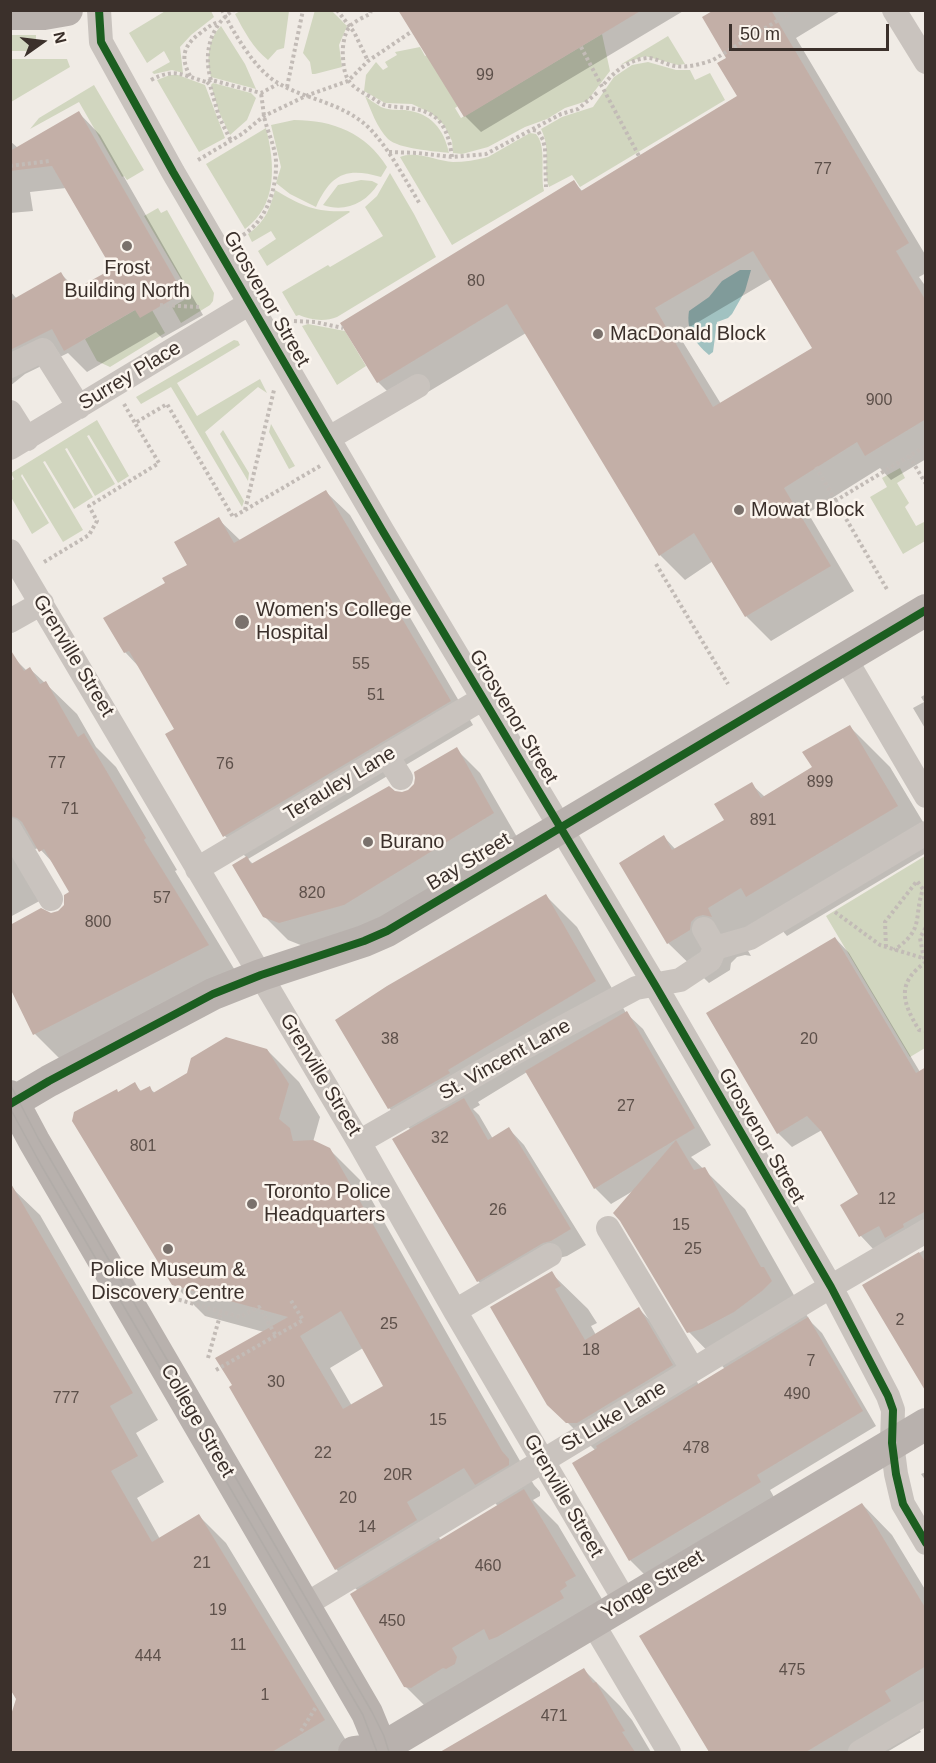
<!DOCTYPE html>
<html>
<head>
<meta charset="utf-8">
<style>
	body { margin:0 }
	#map { position:relative; width:936px; height:1763px; overflow:hidden; background:#f0ebe5; font-family:Arial,sans-serif }
	canvas { display:block }
	.frame { position:absolute; inset:0; border:12px solid #3b302b; pointer-events:none }
	.north { position:absolute; left:12px; top:12px; width:60px; height:60px; -webkit-text-stroke:4px #fbf5ee; paint-order:stroke; rotate:76deg; font-size:16px; font-weight:700; line-height:24px; text-align:center; color:#3b302b }
	.north::after { content:''; display:block; margin:auto; width:21px; height:27px; background:#3b302b; clip-path:polygon(50% 0,100% 100%,50% 72%,0 100%) }
	.scale { position:absolute; left:729px; top:24px; width:160px; height:27px; box-sizing:border-box; border:3px solid #3b302b; border-top:0; padding-left:8px; font-size:18px; line-height:21px; white-space:nowrap; color:#3b302b; -webkit-text-stroke:4px #fbf5ee; paint-order:stroke }
</style>
</head>
<body>
<div id="map">
<canvas width="936" height="1763"></canvas>
<div class="frame"></div>
<div class="north">N</div>
<div class="scale">50 m</div>
</div>
<script>
const g = document.querySelector('canvas').getContext('2d');
g.lineJoin = 'round';
function paint(path, color) {
  g.fillStyle = color;
  g.fill(path, 'evenodd');
}
function stroke(path, color, width, dash) {
  g.strokeStyle = color;
  g.lineWidth = width;
  g.lineCap = dash ? 'butt' : 'round';
  g.setLineDash(dash || []);
  g.stroke(path);
}
function write(font, color, halo, rows, align = 'center') {
  g.font = font + ' Arial,sans-serif';
  g.lineWidth = 5;
  g.setLineDash([]);
  g.textBaseline = 'middle';
  g.strokeStyle = halo;
  g.fillStyle = color;
  for (const [text, x, y, turn = 0] of rows) {
    g.save();
    g.translate(x, y);
    g.rotate((+turn || 0) * Math.PI / 180);
    g.textAlign = isNaN(turn) ? turn : align;
    if (halo) g.strokeText(text, 0, 0);
    g.fillText(text, 0, 0);
    g.restore();
  }
}
const green = new Path2D(`
	M167,10L211,11L214,17L191,35L180,47L183,73L172,70L154,74L152,72L170,62L164,51L147,63L129,33Z
	M315,10L332,11L347,26L339,45L342,67L315,74H312L310,62L303,53Z
	M240,11H289L284,48L277,50L268,60C253,48 244,31 235,14Z
	M221,26L245,64L256,89L211,77C206,60 208,39 221,26Z
	M602,34L610,71L587,101L565,108L547,119L525,127L488,147L462,154L453,153L452,141L444,125L431,113L412,104L385,103L364,91L366,75L376,62L383,70L388,67L385,62L397,55L395,52L420,47L425,56L427,55L458,106L455,108L461,118Z
	M11,35H36V44L29,51H11Z
	M668,36L685,64L678,65L645,56L620,65Z
	M11,59H67L70,67L11,102Z
	M648,62L676,70H690L695,80L710,73L725,100L580,187L572,175L549,187C542,168 552,151 541,129L562,117L593,107L614,77L632,65Z
	M170,75H178L205,85L225,138L199,152L157,80Z
	M213,83L251,93L256,98L247,120L230,135L219,112L211,85Z
	M94,85L144,170L127,180L124,176L122,177L79,102L30,129L39,118Z
	M365,96C370,100 376,104 381,107C388,110 397,110 405,110C431,113 444,129 449,153C434,151 399,149 388,139C377,128 371,110 365,96Z
	M294,120C333,120 366,133 387,167L381,177C346,167 331,174 316,207L290,194L276,183L281,167L271,125Z
	M266,128C275,164 278,205 245,229L206,164Z
	M530,133L536,134C547,146 540,174 544,191L452,245L400,157C415,150 437,161 453,162C464,162 477,160 488,157Z
	M390,173L414,214L436,257L337,317C325,322 310,320 299,315L296,316L282,292L328,265L330,267L383,236L365,207L377,196Z
	M361,180L372,181L378,184C366,203 345,213 323,205L338,185Z
	M275,190C302,206 316,213 349,211L350,212L267,266L258,251L276,239L271,231L252,242L248,234C265,222 270,209 275,190Z
	M158,208L161,213L167,210L214,293L213,301L210,305L181,323L172,307L191,296L144,216Z
	M135,310H152L165,333L110,367L97,361L85,339Z
	M308,324L345,331L366,366L337,385L302,326Z
	M234,340L238,341L240,345L177,383L197,416L260,379L267,393L258,387L205,432L244,501L242,507L171,387L141,404L136,397Z
	M97,420L129,476L118,483L89,435L87,436L115,484L95,496L67,448L65,449L93,497L74,509L45,461L43,462L83,530L63,542L22,474L21,476L49,523L32,534L11,497V481L14,479L11,473Z
	M271,424L295,466L289,469L269,432Z
	M223,430L249,473L248,481L220,434Z
	M900,468L905,478L897,483L909,503L905,507L916,526L926,521L925,541L903,554L870,497L887,487L882,478Z
	M925,856V1048L910,1057L826,916Z`);
const water = new Path2D(`
	M740,270H751L745,291L732,314L728,318L717,322L713,352L709,355C694,342 686,330 689,311L709,297L722,281Z`);
const shadow = new Path2D(`
	M400,10H685L481,132L465,116Z
	M717,10H842L796,38L926,256V273L919,277L926,287V459L891,480L880,468L808,513L854,591L771,641L746,616L713,561L685,580L660,555L526,333L403,407L378,382L574,182L583,192L739,97ZM771,279L814,349L721,404L678,334Z
	M79,113L100,135L203,315L162,338L156,332L87,372L68,353L25,374L10,386V291L17,299L61,274L77,290L114,269L66,188L30,192L33,211L10,213V141L18,148Z
	M326,492L350,515L473,725L248,859L253,864L394,792L402,794L409,792L456,749L480,773L517,837L368,928L303,946L288,940L264,916L247,858L225,836L176,730L140,668L125,652L167,584L189,565L218,519L241,541Z
	M15,659L27,671L30,669L45,683L77,714L96,747L116,767L177,870L175,871L239,977L66,1065L35,1034L50,915L58,913L65,906L71,892L56,866L39,848L35,849L45,898L10,917V662Z
	M926,694V730L913,708L924,702L921,697Z
	M850,727L890,767L926,827V853L787,936L781,929L747,949L751,956L745,955L737,957L731,963L730,970L709,983L668,943L664,837L676,850L726,820L751,784L765,797L814,768Z
	M546,896L577,927L626,1013L643,1029L711,1145L691,1157L745,1209L799,1304L812,1323L822,1333L876,1426L770,1490L774,1497L644,1574L630,1560L596,1451L549,1404L551,1273L588,1309L597,1323L591,1326L596,1335L639,1309L675,1346L699,1385L725,1369L689,1332L633,1191L611,1204L595,1188L527,1072L478,1102L480,1105L473,1109L479,1115L493,1139L509,1129L524,1145L586,1245L567,1256L559,1258L493,1296L478,1281L411,1130L389,1108Z
	M835,938L849,953L920,1072L926,1069V1238L875,1251L861,1236L842,1205L860,1195L822,1130L792,1147L778,1133Z
	M267,1050L299,1082L320,1117L313,1142L329,1149L361,1181L476,1385L534,1485L540,1492V1496L533,1500L558,1525L609,1611L440,1721L405,1686L358,1591L336,1569L264,1332L205,1316L173,1284L119,1093L134,1084L142,1092L149,1088L155,1093ZM363,1348L385,1387L352,1406L330,1368ZM493,1501L498,1506L441,1541L437,1534Z
	M13,1189L40,1215L158,1420L136,1433L164,1482L137,1498L160,1539L199,1516L226,1543L350,1747L342,1752H10V1723L17,1698Z
	M926,1249V1389L864,1285Z
	M926,1472V1481L921,1474Z
	M862,1504L892,1535L926,1591V1715L915,1722L921,1732L887,1752H711L641,1636Z
	M584,1670L620,1706L632,1720L651,1752H443Z`);
const building = new Path2D(`
	M398,10H642L464,117Z
	M714,10H771L909,243L896,251L926,301V419L865,456L857,442L784,488L831,566L745,617L694,533L659,556L507,304L377,383L340,323L574,180L581,191L737,96L717,63L726,58L702,17ZM753,251L812,348L713,407L655,308Z
	M79,111L183,293L140,318L135,310L64,351L52,329L10,350V301L61,272L72,291L112,269L52,166L10,171V151Z
	M326,490L451,701L223,837L165,734L174,729L129,651L124,653L103,618L165,583L162,578L187,565L174,542L194,531L219,517L234,543Z
	M10,649L24,671L30,667L40,684L46,681L78,737L84,733L146,838L144,840L209,945L33,1035L10,988V925L41,908L51,913L58,911L64,905V895L69,892L44,849L39,852L22,822L17,818L10,816Z
	M850,725L898,806L746,897L741,888L708,908L712,917L703,915L696,917L691,922L690,930L667,944L619,863L664,835L672,850L724,820L714,804L752,782L761,798L812,767L802,752Z
	M457,747L494,813L344,905L279,923L263,917L232,865L247,856L251,864L389,786L395,791L402,792L408,790L414,784L415,778L414,772Z
	M546,894L596,981L448,1070L450,1073L388,1109L335,1020L387,986Z
	M835,937L916,1073L926,1067V1211L903,1224L904,1227L885,1238L879,1226L859,1237L840,1205L858,1194L821,1131L807,1116L777,1134L706,1013Z
	M627,1011L695,1128L594,1189L525,1071Z
	M226,1037L267,1049L289,1084L279,1119L290,1128L293,1141L313,1140L330,1148L445,1352L502,1451L509,1459V1465L475,1485L464,1468L407,1502L417,1520L335,1570L229,1387L232,1385L215,1358L288,1317L172,1285L72,1121L74,1112L117,1089L118,1092L135,1082L140,1091L150,1086L153,1093L187,1073L191,1058ZM341,1311L383,1386L343,1409L300,1336Z
	M464,1098L488,1140L509,1127L571,1229L551,1241L543,1243L477,1282L392,1139Z
	M676,1140L694,1170L705,1167L761,1267H764L772,1281L762,1291L734,1312L702,1329L687,1333L620,1221L613,1213Z
	M10,1182L133,1393L110,1406L138,1456L111,1471L152,1542L199,1514L325,1720L272,1752H10V1718L16,1699L10,1689Z
	M919,1252L926,1263V1392L862,1285Z
	M552,1271L561,1286L555,1289L585,1340L639,1307L673,1365L577,1423H566L547,1405L490,1307Z
	M808,1317L863,1411L757,1475L761,1482L629,1561L572,1463L597,1448L596,1446Z
	M524,1489L576,1576L565,1582L567,1586L560,1591L564,1598L497,1637L489,1640L484,1629L452,1648L457,1657L455,1664L446,1669L443,1668L411,1688L404,1687L350,1594Z
	M862,1503L926,1609V1666L885,1691L891,1701L806,1752H709L639,1636Z
	M584,1668L593,1683L596,1682L617,1718L625,1731L622,1732L635,1752H440Z`);
const path = new Path2D(`
	M222,10C234,33 255,70 278,83C305,99 334,101 361,121C384,138 405,180 420,204
	M337,10L354,32L368,61
	M371,10L370,14C364,17 355,21 350,26C344,33 342,48 343,57C344,80 350,86 369,96C376,100 381,105 389,106C403,108 417,107 430,114C446,122 450,142 452,157
	M190,76C181,59 182,47 199,34C206,29 211,24 219,22
	M151,80C175,67 183,76 207,82L211,80L261,93L278,84
	M211,80C203,54 210,25 234,10
	M207,82L210,85L219,117L231,141
	M604,84C615,71 630,59 648,58C657,58 666,65 675,66C688,68 701,64 713,60L795,10
	M287,87L303,10
	M533,130L538,131L543,140L545,148L546,187
	M389,152L418,153L452,157L486,154L561,114L578,109L598,92
	M198,160L242,134L264,116L308,95L348,81L368,61L411,32
	M10,166L49,161
	M243,235C267,220 277,188 276,161C275,146 267,131 264,116C263,108 262,100 261,93
	M160,305L199,307
	M294,321L315,322L343,328
	M124,404L135,423L167,404L233,517L320,466
	M909,456L926,484
	M816,467L888,591
	M835,501L926,446
	M245,510L274,390
	M44,562L89,535L97,521L89,506L159,463L135,423
	M656,564L728,684
	M835,912L880,945L926,959
	M886,947L885,922L917,881L923,889C913,919 925,929 894,950
	M924,959L920,938L926,927
	M926,962C896,983 902,1002 919,1030L926,1031
	M173,1298L240,1317L259,1307L276,1336
	M208,1358L221,1312
	M216,1370L303,1320L290,1299
	M301,1731L318,1704`);
const minor = new Path2D(`
	M99,10L101,42L173,172L382,530L655,985L831,1287L888,1396L893,1410L892,1443L896,1474L903,1504L926,1543
	M894,10L926,62
	M10,366L43,350L79,407
	M10,412L27,439
	M329,438L418,386
	M10,448L250,303
	M10,551L359,1142L455,1311L625,1601
	M10,621L42,603
	M845,658L926,796
	M387,756L401,778
	M10,830L51,899
	M197,869L482,699
	M704,929L715,948
	M359,1142L507,1057L636,988L680,980L710,960L715,948L750,938L926,833
	M608,1228L693,1370
	M455,1311L550,1255
	M305,1605L815,1296L926,1231
	M592,1622L669,1752
	M860,1752L926,1713`);
const major = new Path2D(`
	M10,14H44L67,10
	M10,1096L34,1141L367,1713L383,1752
	M10,1104L49,1081L213,994L261,975L364,941L387,931L926,610
	M354,1752L376,1749L387,1745L926,1424`);
const tram = new Path2D(`
	M10,1084L38,1138L372,1712L384,1736L389,1752
	M10,1108L41,1165L363,1715L377,1752`);
const pathBridge = new Path2D(`
	M581,47L639,156`);
const cycleway = new Path2D(`
	M99,10L101,42L173,172L382,530L655,985L831,1287L888,1396L893,1410L892,1443L896,1474L903,1504L926,1543
	M10,1104L49,1081L213,994L261,975L364,941L387,931L926,610`);
const markers = [
	[127,246,6,"#7a716c"],
	[598,334,6,"#7a716c"],
	[739,510,6,"#7a716c"],
	[242,622,8,"#7a716c"],
	[368,842,6,"#7a716c"],
	[252,1204,6,"#7a716c"],
	[168,1249,6,"#7a716c"]
];
const numberNames = [
	["99",485,76],
	["77",823,170],
	["80",476,282],
	["900",879,401],
	["55",361,665],
	["51",376,696],
	["77",57,764],
	["76",225,765],
	["899",820,783],
	["71",70,810],
	["891",763,821],
	["820",312,894],
	["57",162,899],
	["800",98,923],
	["38",390,1040],
	["20",809,1040],
	["27",626,1107],
	["32",440,1139],
	["801",143,1147],
	["12",887,1200],
	["26",498,1211],
	["15",681,1226],
	["25",693,1250],
	["2",900,1321],
	["25",389,1325],
	["18",591,1351],
	["7",811,1362],
	["30",276,1383],
	["490",797,1395],
	["777",66,1399],
	["15",438,1421],
	["478",696,1449],
	["22",323,1454],
	["20R",398,1476],
	["20",348,1499],
	["14",367,1528],
	["21",202,1564],
	["460",488,1567],
	["19",218,1611],
	["450",392,1622],
	["11",238,1646],
	["444",148,1657],
	["475",792,1671],
	["1",265,1696],
	["471",554,1717]
];
const poiNames = [
	["Frost",127,268,"center"],
	["Building North",127,291,"center"],
	["MacDonald Block",610,334],
	["Mowat Block",751,510],
	["Women's College",256,610],
	["Hospital",256,633],
	["Burano",380,842],
	["Toronto Police",264,1192],
	["Headquarters",264,1215],
	["Police Museum &",168,1270,"center"],
	["Discovery Centre",168,1293,"center"]
];
const streetNames = [
	["Grosvenor Street",266,299,60],
	["Surrey Place",130,376,-31],
	["Grenville Street",73,656,59],
	["Grosvenor Street",513,717,59],
	["Terauley Lane",340,784,-31],
	["Bay Street",469,862,-31],
	["St. Vincent Lane",505,1060,-29],
	["Grenville Street",320,1075,59],
	["Grosvenor Street",761,1136,60],
	["St Luke Lane",614,1417,-31],
	["College Street",197,1421,60],
	["Grenville Street",563,1496,60],
	["Yonge Street",653,1585,-31]
];
paint(green, '#d1d6bf');
paint(water, '#a1c2c1');
paint(shadow, '#0003');
paint(building, '#c3afa7');
stroke(path, '#c2bbb6', 4, [3, 3]);
stroke(minor, '#c9c3be', 24);
stroke(major, '#b8b1ad', 32);
stroke(tram, '#b1aca8', 1.5);
stroke(pathBridge, '#c2bbb6', 4, [3, 3]);
stroke(cycleway, '#1b5e20', 8);
for (const [x, y, r, color] of markers) {
  const dot = new Path2D();
  dot.arc(x, y, r, 0, 2 * Math.PI);
  g.fillStyle = color;
  g.fill(dot);
  stroke(dot, '#fbf5ee', 2);
}
write('16px', '#5d504a', null, numberNames);
write('20px', '#3b302b', '#fbf5ee', poiNames, 'left');
write('20px', '#3b302b', '#fbf5ee', streetNames);
</script>
</body>
</html>
